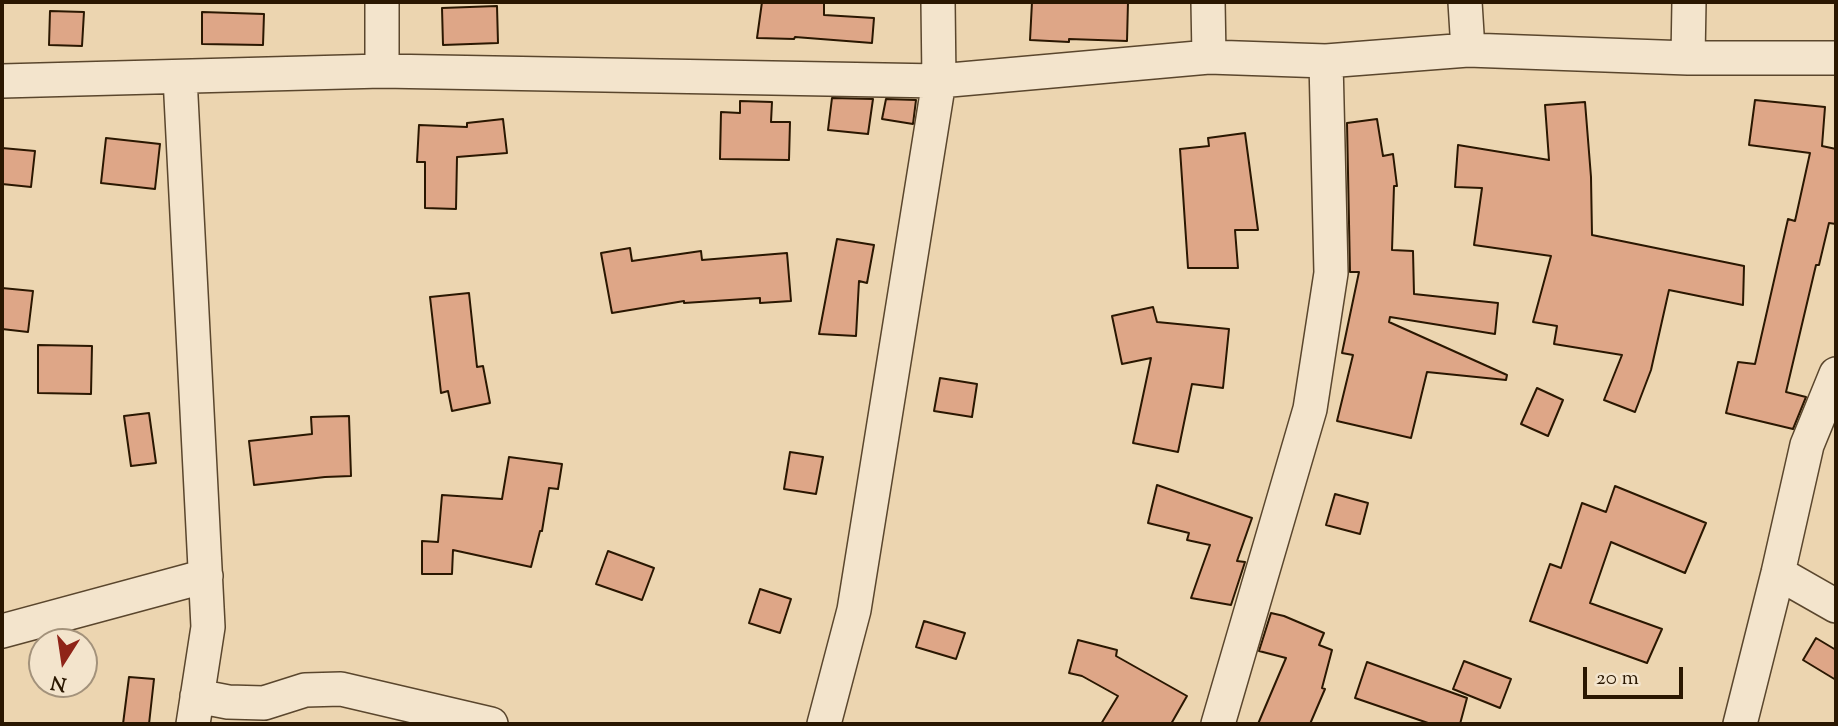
<!DOCTYPE html>
<html>
<head>
<meta charset="utf-8">
<style>
	body { margin:0 }
	#map { position:relative; width:1838px; height:726px; overflow:hidden; background:#ecd5b0; font-family:"Sorts Mill Goudy",serif }
	canvas { display:block }
	.frame { position:absolute; inset:0; border:4px solid #2a1701; pointer-events:none }
	.north { position:absolute; left:28px; top:628px; width:70px; height:70px; box-sizing:border-box; background:#f3e4cc; border:2px solid #a3927b; border-radius:50%; rotate:192deg; font-size:19px; font-weight:700; line-height:28px; text-align:center; color:#2a1701 }
	.north::after { content:''; display:block; margin:auto; width:24px; height:32px; background:#8f2418; clip-path:polygon(50% 0,100% 100%,50% 72%,0 100%) }
	.scale { position:absolute; left:1583px; top:667px; width:100px; height:32px; box-sizing:border-box; border:4px solid #2a1701; border-top:0; padding-left:9px; font-size:21px; line-height:24px; white-space:nowrap; color:#2a1701; -webkit-text-stroke:5px #f3e4cc; paint-order:stroke }
</style>
</head>
<body>
<div id="map">
<canvas width="1838" height="726"></canvas>
<div class="frame"></div>
<div class="north">N</div>
<div class="scale">20 m</div>
</div>
<script>
const g = document.querySelector('canvas').getContext('2d');
g.lineJoin = 'round';
function paint(path, color) {
  g.fillStyle = color;
  g.fill(path, 'evenodd');
}
function stroke(path, color, width, dash) {
  g.strokeStyle = color;
  g.lineWidth = width;
  g.lineCap = dash ? 'butt' : 'round';
  g.setLineDash(dash || []);
  g.stroke(path);
}
const building = new Path2D(`
	M762,2H824V15L874,18L872,43L795,37L794,39L757,38Z
	M1032,2H1128L1127,41L1069,39V42L1030,40Z
	M497,6L498,43L443,45L442,8Z
	M50,11L84,12L82,46L49,45Z
	M202,12L264,14L263,45L202,44Z
	M832,98L873,99L868,134L828,130Z
	M886,99L916,100L913,124L882,119Z
	M1755,100L1825,107L1822,146L1836,149V224L1829,223L1819,265H1816L1786,392L1806,397L1793,429L1726,413L1738,362L1755,364L1788,219L1795,221L1810,153L1749,145Z
	M740,101L772,102L771,122H790L789,160L720,159L721,112L740,113Z
	M1585,102L1591,177L1592,235L1744,266L1743,305L1669,290L1651,370L1635,412L1604,400L1622,355L1554,344L1557,326L1533,322L1551,256L1474,245L1482,188L1455,187L1458,145L1549,160L1545,105Z
	M503,119L507,153L457,157L456,209L425,208V162H417L419,125L467,127V123Z
	M1377,119L1383,156L1393,154L1397,186H1394L1392,250L1413,251L1414,294L1498,303L1495,334L1390,317L1389,322L1507,375L1506,380L1427,372L1411,438L1337,421L1353,355L1342,353L1359,272H1350L1347,123Z
	M1245,133L1258,230H1235L1238,268H1188L1180,149L1209,146L1208,138Z
	M106,138L160,144L155,189L101,183Z
	M2,148L35,151L31,187L2,184Z
	M837,239L874,245L867,283L859,281L856,336L819,334Z
	M630,248L632,261L701,251L702,260L787,253L791,301L760,303V298L684,303V301L612,313L601,253Z
	M2,288L33,291L28,332L2,329Z
	M469,293L477,367L483,366L490,403L452,411L448,391L441,393L430,297Z
	M1153,307L1157,322L1229,329L1223,388L1192,384L1178,452L1133,443L1151,358L1122,364L1112,316Z
	M38,345L92,346L91,394L38,393Z
	M940,378L977,384L972,417L934,411Z
	M1537,388L1563,400L1548,436L1521,424Z
	M149,413L156,463L131,466L124,416Z
	M349,416L351,476L325,477L254,485L249,441L312,434L311,417Z
	M790,452L823,457L816,494L784,489Z
	M509,457L562,464L558,489L549,488L542,531H540L531,567L453,550L452,574H422V541L438,542L442,495L502,499Z
	M1157,485L1252,518L1237,561L1245,562L1231,605L1191,598L1210,545L1187,540L1189,533L1148,523Z
	M1615,486L1706,523L1685,573L1611,542L1590,603L1662,629L1647,663L1530,621L1550,564L1561,568L1582,503L1606,512Z
	M1335,494L1368,503L1360,534L1326,525Z
	M608,551L654,568L642,600L596,584Z
	M760,589L791,599L780,633L749,623Z
	M1271,613L1284,616L1324,633L1319,645L1332,650L1322,688L1325,689L1310,724H1258L1286,658L1259,651Z
	M924,621L965,633L956,659L916,647Z
	M1816,638L1836,650V680L1803,660Z
	M1078,640L1117,650L1116,656L1187,696L1171,724H1101L1118,696L1082,676L1069,673Z
	M1464,661L1511,679L1500,708L1453,689Z
	M1367,662L1467,698L1460,724H1431L1355,698Z
	M129,677L154,679L149,724H123Z`);
const street = new Path2D(`
	M382,2V71
	M1208,2L1209,57
	M1465,2L1468,50
	M1688,58L1689,2
	M180,77L208,627L193,724
	M2,81L382,71L939,81L1209,57L1326,61L1468,50L1688,58H1836
	M1778,573L1836,606
	M2,631L206,576
	M197,696L228,702L264,703L305,690L341,689L491,724
	M824,724L854,610L939,81L938,2
	M1218,724L1310,409L1331,273L1326,61
	M1740,724L1778,573L1807,445L1836,374`);
paint(building, '#dea687');
stroke(building, '#2a1701', 2);
stroke(street, '#5a462d', 36);
stroke(street, '#f3e4cc', 33);
</script>
</body>
</html>
